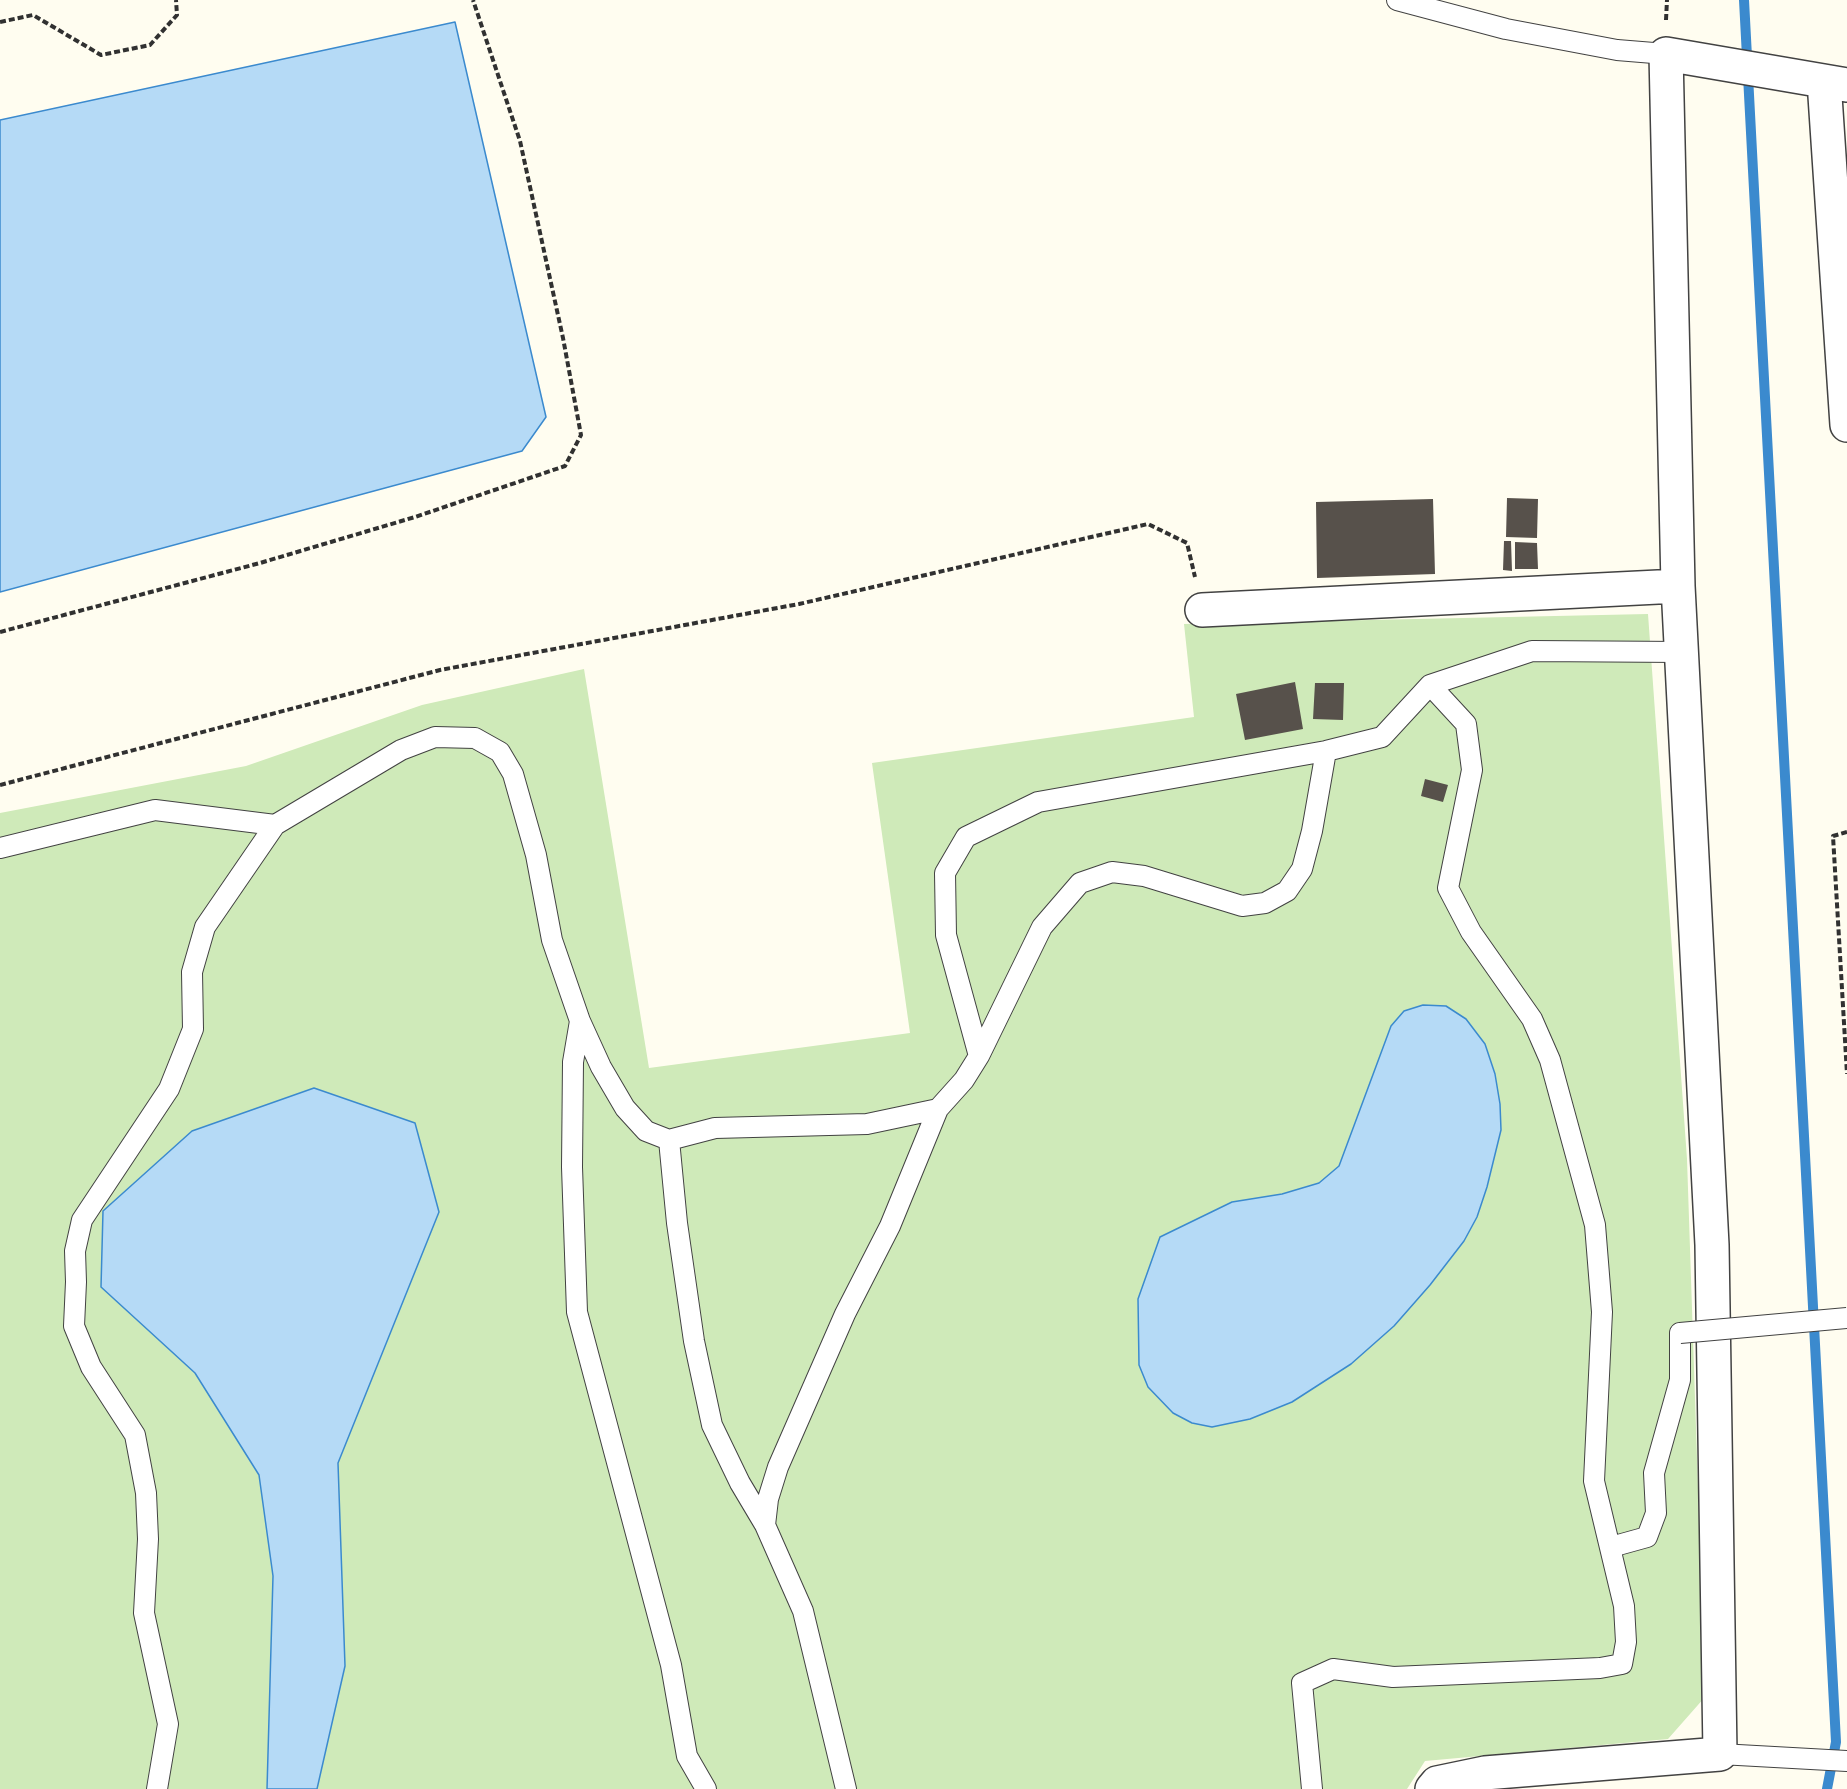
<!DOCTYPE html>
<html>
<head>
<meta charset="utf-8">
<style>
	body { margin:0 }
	canvas { display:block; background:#fffdf0 }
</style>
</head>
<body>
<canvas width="1847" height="1789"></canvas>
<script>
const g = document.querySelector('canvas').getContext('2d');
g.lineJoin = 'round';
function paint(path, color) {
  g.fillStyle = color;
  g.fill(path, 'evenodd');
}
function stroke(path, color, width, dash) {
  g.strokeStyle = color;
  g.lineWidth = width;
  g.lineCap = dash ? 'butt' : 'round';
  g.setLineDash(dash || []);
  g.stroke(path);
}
const green = new Path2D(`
	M1648,614L1687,1159L1705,1697L1668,1739L1425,1761L1407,1789H0V813L246,766L422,705L584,669L649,1068L910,1033L872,763L1194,717L1184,624Z`);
const water = new Path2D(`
	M455,22L546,417L522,451L0,592V120Z
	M1423,1005L1446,1006L1466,1019L1485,1044L1495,1074L1500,1104L1501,1130L1487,1187L1477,1217L1464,1241L1430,1285L1394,1326L1351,1364L1292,1402L1250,1419L1212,1427L1192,1423L1173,1413L1148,1387L1139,1365L1138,1299L1160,1237L1232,1202L1282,1194L1319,1183L1339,1166L1391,1026L1404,1011Z
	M314,1088L415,1123L439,1212L338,1463L345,1666L317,1789H267L273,1576L259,1475L195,1373L101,1287L103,1211L192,1131Z`);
const stream = new Path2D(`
	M1744,0L1836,1742L1827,1789`);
const building = new Path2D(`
	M1507,498L1538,499L1537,538L1506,537Z
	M1433,499L1435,574L1317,578L1316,502Z
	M1504,541H1511L1512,571L1503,570Z
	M1515,542L1537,543L1538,569H1515Z
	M1295,682L1303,729L1245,740L1236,694Z
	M1315,683H1344L1343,720L1313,719Z
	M1425,779L1448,785L1443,802L1421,796Z`);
const path = new Path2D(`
	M1666,20L1667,0
	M0,22L33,15L101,55L150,45L177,15L176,0
	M0,632L260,563L415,517L565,466L581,435L563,338L520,141L473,0
	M0,785L440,670L799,604L1148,524L1187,543L1195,577
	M1847,832L1833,836L1847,1074`);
const service = new Path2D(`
	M1397,0L1506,29L1617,50L1666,54
	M0,848L155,810L275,825L401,750L435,737L475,738L500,752L513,774L536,855L552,940L580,1021L601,1067L625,1108L646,1131L669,1140L715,1128L867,1124L938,1109L964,1080L979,1056L946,935L945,873L966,837L1038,802L1326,751L1382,737L1430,685L1532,651L1682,652
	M580,1021L573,1062L572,1167L577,1312L671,1665L687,1756L706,1789
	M979,1056L1042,927L1080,883L1112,872L1144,876L1242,906L1265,903L1287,891L1302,869L1312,831L1326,751
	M669,1140L677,1223L694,1341L712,1425L740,1483L765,1525
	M1611,1547L1647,1537L1656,1513L1654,1473L1680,1380V1333
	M1720,1754L1847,1761
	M157,1789L168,1724L144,1613L148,1539L146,1493L135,1435L91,1367L74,1326L76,1282L75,1251L82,1220L169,1089L193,1029L192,972L205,927L275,825
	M846,1789L803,1611L765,1525L768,1499L778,1467L845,1314L890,1226L938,1109
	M1312,1789L1302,1683L1333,1669L1393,1677L1600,1668L1622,1664L1626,1642L1624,1606L1594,1481L1602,1312L1595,1225L1550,1060L1532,1019L1471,932L1448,888L1472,770L1466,724L1430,685`);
const minor = new Path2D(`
	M1824,81L1847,425
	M1202,610L1678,586
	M1432,1789L1437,1783L1485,1773L1720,1754L1712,1245L1678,586L1666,54L1847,85`);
const serviceBridge = new Path2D(`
	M1680,1333L1847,1318`);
paint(green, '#cfeab9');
paint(water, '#b5daf6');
stroke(water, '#3b8ace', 1.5);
stroke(stream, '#3b8ace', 10);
paint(building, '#57514b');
stroke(service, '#424242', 22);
stroke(minor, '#424242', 36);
stroke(path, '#313131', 4, [6, 3]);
stroke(service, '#fff', 20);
stroke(minor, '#fff', 33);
stroke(serviceBridge, '#424242', 22, []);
stroke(serviceBridge, '#fff', 20);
</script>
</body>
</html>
